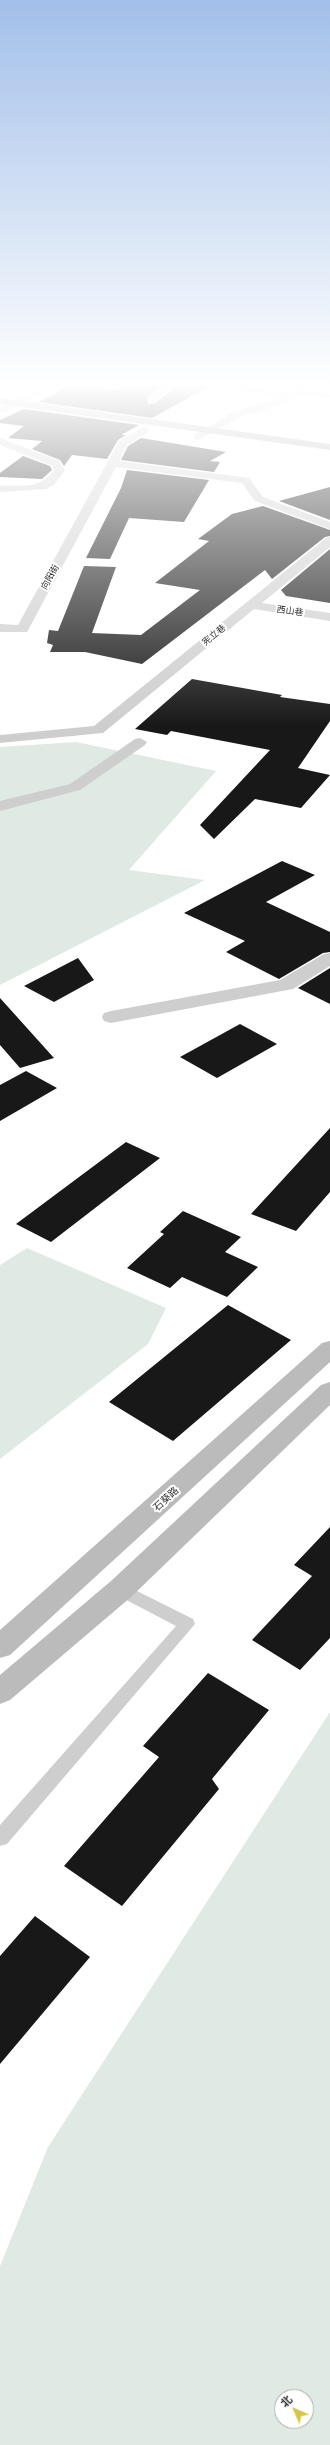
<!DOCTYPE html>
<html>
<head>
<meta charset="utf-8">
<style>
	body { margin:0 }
	#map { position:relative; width:330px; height:2445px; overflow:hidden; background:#fff; font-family:"Golos Text","Noto Sans SC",sans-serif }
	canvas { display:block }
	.north { position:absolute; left:274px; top:2389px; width:40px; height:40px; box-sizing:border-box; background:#fff; border:1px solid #adadad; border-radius:50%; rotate:315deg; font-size:11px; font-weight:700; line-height:16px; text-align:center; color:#313131 }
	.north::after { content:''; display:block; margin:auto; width:14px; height:18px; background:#d7c645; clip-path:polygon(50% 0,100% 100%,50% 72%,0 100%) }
</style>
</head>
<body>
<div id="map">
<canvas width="330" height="2445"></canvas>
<div class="north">北</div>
</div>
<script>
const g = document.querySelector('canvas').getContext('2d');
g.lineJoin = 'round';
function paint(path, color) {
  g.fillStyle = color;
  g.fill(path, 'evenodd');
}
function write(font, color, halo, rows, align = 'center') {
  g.font = font + ' "Golos Text","Noto Sans SC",sans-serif';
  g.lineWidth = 4;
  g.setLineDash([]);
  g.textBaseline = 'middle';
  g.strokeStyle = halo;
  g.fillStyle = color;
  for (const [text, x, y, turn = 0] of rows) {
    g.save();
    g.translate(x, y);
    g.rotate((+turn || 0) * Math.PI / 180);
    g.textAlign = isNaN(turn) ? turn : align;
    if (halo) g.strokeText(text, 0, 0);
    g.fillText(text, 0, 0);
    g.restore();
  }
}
const green = new Path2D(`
	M76,742L216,771L129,870L205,880L0,985V747Z
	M27,1248L166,1308L148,1344L0,1459V1265Z
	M330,1712V2445H0V2266L48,2147ZM282,2397H306V2421H282Z`);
const building = new Path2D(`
	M75,384L112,390L124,384H166L147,397L148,404L155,403L180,384H205L208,387L152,418L38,402Z
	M24,409L139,425L121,435H126L118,440L107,459L72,455L64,466L60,460L32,449L42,441L8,438L24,426L0,423V420Z
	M141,438L226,452L210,461L220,462L214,472L121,460L128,446Z
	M23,456L50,466L52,470L42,479L0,477V473Z
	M127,470L209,480L184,522L129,518L110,559L86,558L121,488Z
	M330,487V520L279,501Z
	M263,506L330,530V536L325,537L272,579L265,570L142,664L85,652H50L53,645L47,643L49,630L58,631L84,566L116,567L92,633L141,635L200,590L155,583L209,541L198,539L232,514Z
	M330,549V603L286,596L281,590Z
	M192,679L282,695L280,697L330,704V721L298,768L330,775L301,808L255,799L214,839L200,825L270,750L171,731L167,735L135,729Z
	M282,861L315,875L266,902L330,932V952L323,953L279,979L226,952L245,941L184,913Z
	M78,958L94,980L54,1002L24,986Z
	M330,968V1004L298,988Z
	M0,998L54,1058L20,1068L0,1045Z
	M240,1024L277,1044L217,1078L180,1057Z
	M26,1071L57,1088L0,1121V1085Z
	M330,1128V1192L296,1231L251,1214Z
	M126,1142L160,1158L51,1242L16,1224Z
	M183,1211L241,1237L225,1252L258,1267L227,1297L182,1277L170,1288L127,1268L164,1234L160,1232Z
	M228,1305L291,1340L173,1441L109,1402Z
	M330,1527V1638L300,1670L252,1640L312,1576L294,1565Z
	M208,1673L269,1710L212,1779L219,1789L122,1906L64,1866L159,1757L143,1746Z
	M35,1916L90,1957L0,2064V1956Z`);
const lane = new Path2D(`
	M121,1583L193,1619L195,1624L7,1844L0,1846V1825L176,1626L115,1594L113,1589L115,1584Z`);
const street = new Path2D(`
	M46,384L54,386L6,412H0V407Z
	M168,384H179L154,402H148V398Z
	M206,384H231L291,392L303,384H314L307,389L330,392V398L300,394L285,404L242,416L198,440L194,439V435L234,412L284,397L211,387Z
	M144,427L149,430L148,432L127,445L119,461L249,478L263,497L330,522V529L255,501L242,483L116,467L27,632H0V624L18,625L119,441Z
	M0,438L59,461L65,470L54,485L46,489L0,492V486C23,485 39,490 54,470L51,465L0,445Z
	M330,537V547L262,603L330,613V621L254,609L103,733L0,743V735L94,726L326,538Z
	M140,738L147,742L145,745L80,790L0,811V801L70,784L135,739Z
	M330,953V966L293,989L111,1023L104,1021L102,1017L104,1013L111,1011L280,980L324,954Z`);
const secondary = new Path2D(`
	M330,1341V1362L10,1655L0,1658V1630L322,1343Z
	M330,1382V1405L131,1597L10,1700L0,1704V1675L111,1581L321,1385Z`);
const primary = new Path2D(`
	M0,398L330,444V450L0,404Z`);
const farStreetnames = [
	["向阳街",50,577,-61],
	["西山巷",290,611,8],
	["宪立巷",214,635,-39]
];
const streetNames = [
	["石葵路",166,1499,-42]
];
paint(green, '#deeae3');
paint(building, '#181818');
paint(lane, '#cecece');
paint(street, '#cecece');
paint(secondary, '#bbb');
paint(primary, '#a9a9a9');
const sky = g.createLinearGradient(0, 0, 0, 726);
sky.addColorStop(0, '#a2bfe9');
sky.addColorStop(0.53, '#fff');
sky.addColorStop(1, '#ffffff00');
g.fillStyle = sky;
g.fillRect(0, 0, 330, 726);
write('9px', '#313131', '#fff', farStreetnames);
write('10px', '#313131', '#fff', streetNames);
</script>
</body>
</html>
